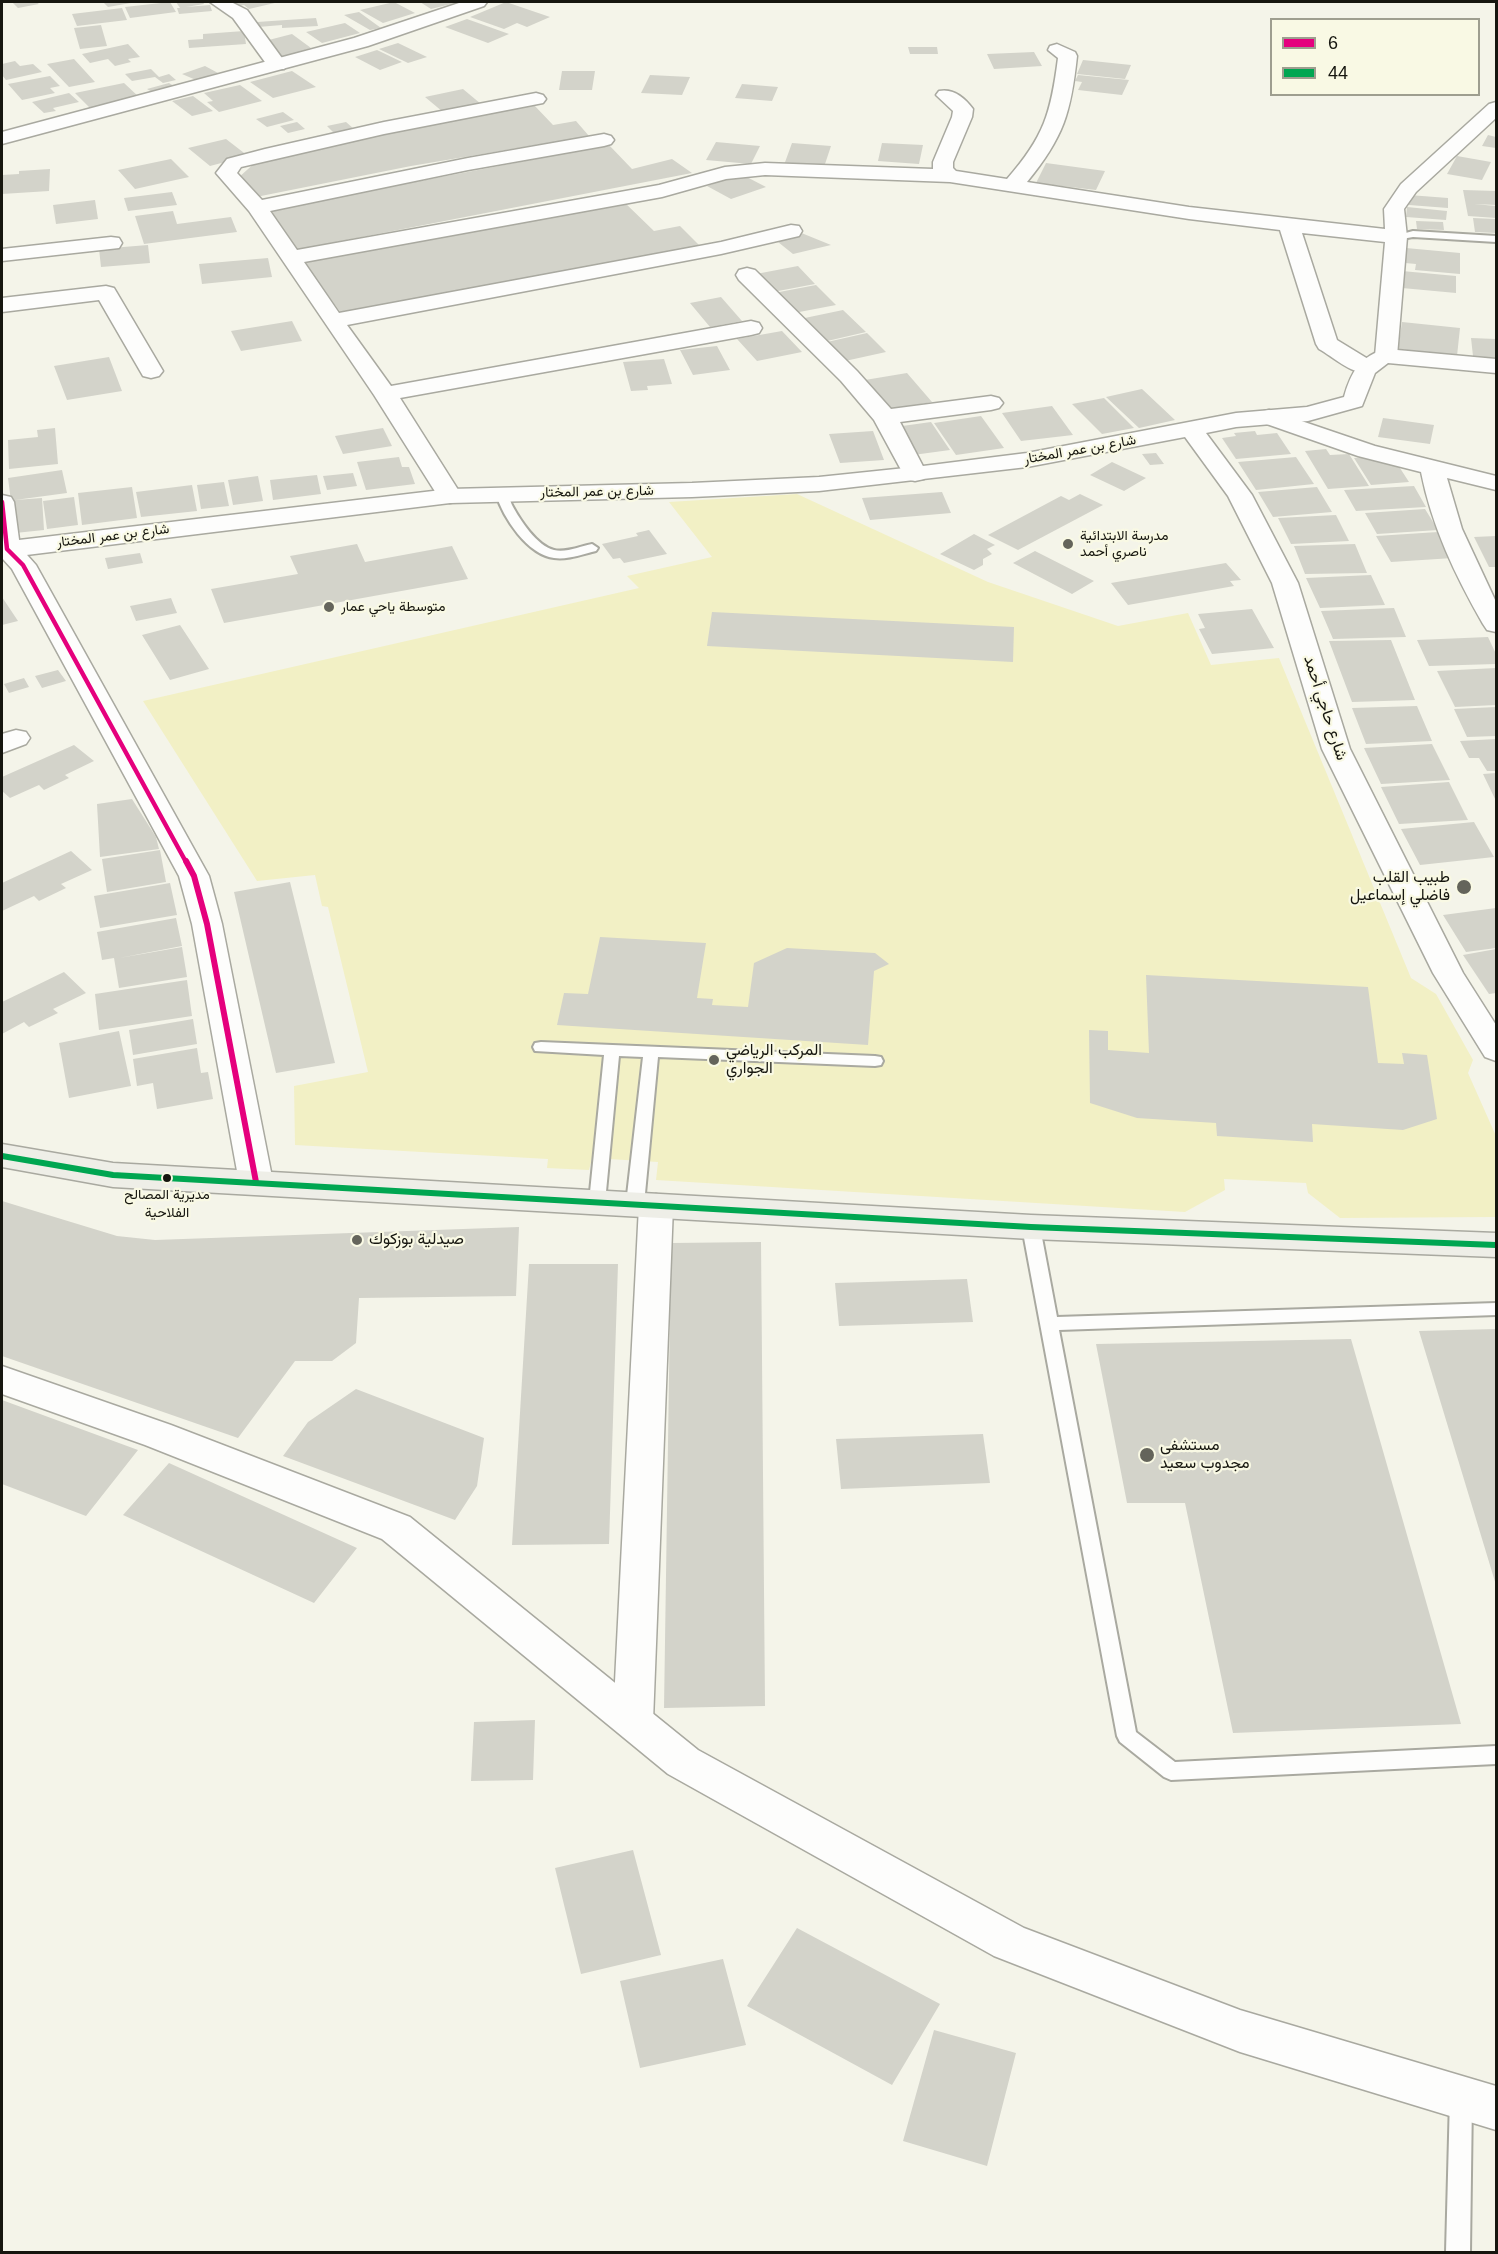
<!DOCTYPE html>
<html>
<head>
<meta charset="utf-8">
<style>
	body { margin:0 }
	#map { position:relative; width:1498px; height:2254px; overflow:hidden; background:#f4f4e9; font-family:Arial,sans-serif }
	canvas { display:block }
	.frame { position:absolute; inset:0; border:3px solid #16160f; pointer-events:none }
	.legend { position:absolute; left:1270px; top:18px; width:210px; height:78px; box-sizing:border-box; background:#f9f9e4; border:2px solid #9e9e8f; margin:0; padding:8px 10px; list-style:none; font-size:18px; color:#16160f }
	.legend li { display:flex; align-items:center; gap:12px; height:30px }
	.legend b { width:30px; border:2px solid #9e9e8f }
</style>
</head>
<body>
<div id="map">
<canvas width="1498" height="2254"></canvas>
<div class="frame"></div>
<ul class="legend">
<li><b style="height:8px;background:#e5007d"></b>6</li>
<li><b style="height:8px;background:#00a651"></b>44</li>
</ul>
</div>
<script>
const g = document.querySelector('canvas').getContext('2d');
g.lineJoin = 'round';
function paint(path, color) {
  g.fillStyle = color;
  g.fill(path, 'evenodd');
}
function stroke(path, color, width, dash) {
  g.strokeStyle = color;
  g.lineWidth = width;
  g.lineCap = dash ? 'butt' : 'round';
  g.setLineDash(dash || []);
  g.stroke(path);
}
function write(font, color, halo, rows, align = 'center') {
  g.font = font + ' Arial,Vazirmatn,sans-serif';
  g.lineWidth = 4.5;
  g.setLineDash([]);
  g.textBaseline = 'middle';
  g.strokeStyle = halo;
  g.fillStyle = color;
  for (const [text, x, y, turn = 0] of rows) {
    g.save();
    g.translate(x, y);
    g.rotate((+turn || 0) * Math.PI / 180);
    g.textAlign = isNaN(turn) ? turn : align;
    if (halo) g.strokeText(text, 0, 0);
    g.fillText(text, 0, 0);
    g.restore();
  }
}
const green = new Path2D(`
	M797,494L988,582L1118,626L1188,613L1211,665L1279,658L1411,978L1436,994L1473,1060L1468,1073L1496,1136V1217L1340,1218L1308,1193L1306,1183L1224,1179L1225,1190L1185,1212L656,1180L658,1162L592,1158L589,1170L547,1168L548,1159L295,1145L294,1086L368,1072L328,907L322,906L315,875L257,881L143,701L639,588L627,576L712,557L669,502Z`);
const building = new Path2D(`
	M12,2H36L39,4L18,8Z
	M103,2H131V3L108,7Z
	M170,2L176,12L130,18L125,7Z
	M176,2H203L204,4L186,7L210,5L212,11L179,14L177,8H180Z
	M223,2H279L249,9L244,5L231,8Z
	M394,2L415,13L383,23L360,10Z
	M420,2H459L431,9Z
	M506,2L550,17L527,27L517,23L504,29L470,17Z
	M122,8L127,20L77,26L72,14Z
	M359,12L381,28L370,30L344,15Z
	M316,18L318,26L282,28V25L258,27L257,22Z
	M467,19L509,34L488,43L445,27Z
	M345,23L360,33L322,43L306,32Z
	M101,25L107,46L80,49L74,28Z
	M244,31L246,44L189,48L188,40L203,39V34Z
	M292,34L311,48L283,57L261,42Z
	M398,43L427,57L408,63L379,49Z
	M128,44L140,57L128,59L131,62L115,66L108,59L90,63L82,54Z
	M908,47H937L938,54H910Z
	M377,50L402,62L380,70L355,57Z
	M1034,52L1042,66L994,69L987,54Z
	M74,59L95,82L69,87L47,64Z
	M1083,60L1131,65L1125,79L1077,74Z
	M15,61L20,66L33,64L42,72L6,80L2,75V64Z
	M205,66L218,73L196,80L182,74Z
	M151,69L159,77L169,74L176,80L163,83L155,77L132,81L125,74Z
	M292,71L316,87L273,98L250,82Z
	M562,71H595L592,90H559Z
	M650,75L690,77L682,95L641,93Z
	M1078,75L1129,80L1122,95L1078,90L1082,82L1075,81Z
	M50,76L60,86L50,88L55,93L22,100L8,84Z
	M124,83L139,97L90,108L75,93Z
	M169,83L179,89L157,95L147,89Z
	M742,84L778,87L772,101L735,98Z
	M240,85L262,101L219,112L207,102L213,101L204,93Z
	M463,89L481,104L443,112L425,97Z
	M69,93L79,102L53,108L56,111L44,113L32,102Z
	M193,96L213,111L192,116L172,101Z
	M534,105L553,125L576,121L589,136L411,166L256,197L238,178L257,161L395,128Z
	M283,112L294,120L267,127L256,119Z
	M297,122L305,129L288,133L280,126Z
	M346,122L354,129L334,133L327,126Z
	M1488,135L1496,137V148L1482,146Z
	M226,139L248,156L210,166L188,148Z
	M716,142L760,146L751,164L706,160Z
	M792,143L831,146L824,167L784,165Z
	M882,143L923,145L919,164L878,161Z
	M609,145L632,169L672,159L692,173L295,250L268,210Z
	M1457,156L1491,162L1482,180L1447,174Z
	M171,159L189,177L135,189L118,170Z
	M1046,163L1105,171L1096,190L1036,183Z
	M50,169L49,191L2,194V175L19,174V171Z
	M741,174L766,187L731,199L707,186Z
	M1463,190L1496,191V205L1474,204L1496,206V218L1468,216Z
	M172,192L177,205L128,211L124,198Z
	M1409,195L1448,198V208L1409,205Z
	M95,200L98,219L56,224L53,205Z
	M624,202L654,231L680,226L701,247L341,313L303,261Z
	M1407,207L1447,211L1446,220L1406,217Z
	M173,211L177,224L231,217L237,232L144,244L135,216Z
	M1473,218L1496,219V233L1475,232Z
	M1416,221L1443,222L1444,230L1417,229Z
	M799,232L831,245L793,254L773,238Z
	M148,245L150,263L101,267L99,249Z
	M1406,248L1460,253V274L1415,270L1416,264L1405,263Z
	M268,258L272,277L202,284L199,264Z
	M798,266L815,284L773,292L756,274Z
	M1402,271L1456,276V293L1402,288Z
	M816,285L836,305L794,313L774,293Z
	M721,297L742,321L710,327L690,303Z
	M843,310L866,332L823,342L800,319Z
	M292,321L302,341L241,351L231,331Z
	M1402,322L1460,328L1457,356L1398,349Z
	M782,331L802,352L757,361L737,339Z
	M867,333L886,352L845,361L827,342Z
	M1471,338L1496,339V358L1473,356Z
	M717,346L730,370L693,375L680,350Z
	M109,357L122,391L67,400L54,366Z
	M664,359L672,384L647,386L648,390L631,391L623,362Z
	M907,373L932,402L883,411L859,381Z
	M1142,389L1175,420L1139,428L1106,397Z
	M1104,398L1134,428L1102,434L1072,404Z
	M1052,406L1073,435L1021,441L1002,413Z
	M981,416L1004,448L956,455L934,423Z
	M1383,418L1434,425L1430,444L1378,437Z
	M931,422L950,450L913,455L895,427Z
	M55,428L58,464L9,469L8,440L38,437L37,430Z
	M383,428L392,446L343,454L335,436Z
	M873,431L884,460L840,463L829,434Z
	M1255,431L1257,435L1277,433L1291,454L1236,459L1222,438L1236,436L1234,433Z
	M1326,449L1330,455L1349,454L1369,486L1328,489L1305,451Z
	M1156,453L1164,464L1150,465L1142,454Z
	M399,457L402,467H409L415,484L366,490L357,462Z
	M1296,457L1314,484L1256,490L1238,462Z
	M1368,457L1398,465L1409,482L1371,485L1354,458Z
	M1112,462L1146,478L1124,491L1090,475Z
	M62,470L67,493L15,500L42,498L44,530L15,533L8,478Z
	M353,473L357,486L327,490L323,476Z
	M317,475L321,494L273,500L270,480Z
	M258,476L263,501L233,505L228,480Z
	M224,482L229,506L201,509L197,485Z
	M192,485L197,511L141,517L136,492Z
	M1414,486L1426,507L1356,511L1344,490Z
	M132,487L137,518L82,525L78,493Z
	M1317,487L1332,512L1273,517L1258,492Z
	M942,492L951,513L870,520L862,498Z
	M1080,494L1103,505L1018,550L988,535L1061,496L1069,500Z
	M74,497L78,525L47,529L43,501Z
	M1425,509L1438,530L1377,534L1365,513Z
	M1336,515L1349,541L1291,544L1278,518Z
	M649,530L667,554L624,563L620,558L613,559L602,544L638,536L636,533Z
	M1438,532L1453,558L1391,562L1376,536Z
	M974,534L995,545L987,549L992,554L983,559V565L974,570L940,554Z
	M1496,536V567H1489L1474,537Z
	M357,544L365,562L452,546L468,579L224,623L211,589L298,574L290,556Z
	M1355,544L1367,573L1305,574L1294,546Z
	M1035,551L1094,581L1072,594L1013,563Z
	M140,553L143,563L108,569L105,558Z
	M1226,563L1241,580L1230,581L1234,586L1128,605L1111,583Z
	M1371,575L1385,605L1320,608L1306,578Z
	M2,597L18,621L2,625Z
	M171,598L177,613L136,621L130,606Z
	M1394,608L1406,637L1333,639L1321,611Z
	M1252,609L1274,648L1212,654L1199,629L1205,628L1198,614Z
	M712,612L1014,627L1013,662L707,646Z
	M180,625L209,669L170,680L142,635Z
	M1488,637L1496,654V664L1429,666L1417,640Z
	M1391,640L1415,700L1352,702L1329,641Z
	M1496,668V705L1455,707L1437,671Z
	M58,670L66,681L42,688L35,676Z
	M24,678L29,687L9,693L4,684Z
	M1417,706L1432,741L1366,744L1352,708Z
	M1496,707V736L1467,737L1454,709Z
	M1496,739V771H1487L1479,758H1469L1460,741Z
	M1432,744L1450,780L1381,784L1364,748Z
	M74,745L94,761L65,775L69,778L44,790L39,785L10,798L2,791V777Z
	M1496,773V801L1483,774Z
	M1449,782L1468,820L1399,824L1381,787Z
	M132,799L156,837L159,849L100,857L97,804Z
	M1474,822L1494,857L1420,865L1401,829Z
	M160,850L166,882L107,892L102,859Z
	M71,851L92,870L61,884L66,888L39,901L34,896L2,911V883Z
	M290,882L335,1063L276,1073L234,892Z
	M170,883L177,915L100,928L94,896Z
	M1496,908V948L1466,952L1443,915Z
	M176,918L182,946L119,958L182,947L187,977L119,988L114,958L102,960L97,932Z
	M600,937L706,943L697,998L713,999L712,1005L748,1007L754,963L787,948L875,953L889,964L874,971L868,1045L557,1025L564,993L588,994Z
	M1496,949V993L1489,994L1463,955Z
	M64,972L86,993L53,1009L58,1013L29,1027L24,1022L2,1034V1002Z
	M1146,975L1368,987L1378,1063L1404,1064L1402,1053L1427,1055L1437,1119L1403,1130L1312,1124L1313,1142L1217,1136L1216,1123L1137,1118L1090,1103L1089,1030L1108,1031V1050L1149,1053Z
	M187,980L192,1016L99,1030L95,994Z
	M193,1019L197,1044L133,1055L129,1030Z
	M119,1031L131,1086L69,1098L59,1043Z
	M197,1048L201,1073L208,1072L213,1099L157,1109L153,1083L137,1086L133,1059Z
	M2,1201L117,1236L155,1240L519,1227L516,1296L359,1298L356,1343L332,1361H295L238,1438L2,1356Z
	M761,1242L765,1706L664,1708L671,1243Z
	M529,1264H618L609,1544L512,1545Z
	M967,1279L973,1322L839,1326L835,1283Z
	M1496,1329V1585L1419,1331Z
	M1351,1339L1461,1724L1233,1733L1185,1503H1127L1096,1344Z
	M356,1389L484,1438L477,1486L455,1520L283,1456L308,1422Z
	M2,1400L138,1450L86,1516L2,1484Z
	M983,1434L990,1483L841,1489L836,1439Z
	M169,1463L357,1548L314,1603L123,1515Z
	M535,1720L533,1780L471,1781L474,1722Z
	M633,1850L661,1955L581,1974L555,1868Z
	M797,1928L940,2004L892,2085L747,2006Z
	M723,1959L746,2045L640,2068L620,1981Z
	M934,2030L1016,2053L987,2166L903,2141Z`);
const service = new Path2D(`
	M1413,231L1496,236V242L1413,237L1396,240L1391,237Z
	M502,490C509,493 509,498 512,505C520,520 537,546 554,550C566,553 581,546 592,544L598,548L596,551C583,554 568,560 554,558C528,555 503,518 496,494Z
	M541,1042L875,1056L881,1057L883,1061L881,1065L875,1066L658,1057L644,1204L641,1208H629L626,1204L643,1057L619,1056L605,1202L603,1206H591L589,1202L604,1055L535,1051L533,1047L535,1043Z
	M1031,1221L1037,1223L1040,1227L1057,1317L1496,1303V1315L1059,1330L1136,1732L1175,1762L1496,1746V1764L1171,1780L1164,1777L1120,1742L1117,1736L1022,1227L1025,1223Z
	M1461,2087L1469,2090L1472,2098L1470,2252H1446L1450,2098L1453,2090Z`);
const minor = new Path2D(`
	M210,2H231L247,10L287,65L284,69H270L233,18Z
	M1057,44L1075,52L1077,56C1071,112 1064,137 1027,182L1189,207L1385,229L1384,209L1401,184L1489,104L1496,102V118L1416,192L1404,209L1407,237L1397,356L1394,361L1386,363L1378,361L1375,356L1385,242L1302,233L1337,340L1373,362L1377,367L1373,372C1354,377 1335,358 1319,349L1316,344L1280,230L1189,219L950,182L765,175L726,179L662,197L304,262L339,313L721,242L791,225L799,226L802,231L799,236L721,254L347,325L391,386L751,321L759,323L762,328L759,333L751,335L400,398L462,496L459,501L450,503L441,501L374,395L249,211L216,173L227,159L265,149L384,122L536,93L543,95L546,99L543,103L384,134L241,167L237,173L262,200L468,158L604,134L611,136L614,140L611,144L604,146L468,170L270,211L297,250L659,185L725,167L765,163L933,169V162L952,117L953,111L936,95L939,91C953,88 965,98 973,109L972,117L953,162V168L956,171L1007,179C1044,137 1051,113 1058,58L1048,50L1050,46Z
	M111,237L119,238L122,243L119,248L2,261V249Z
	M747,268L755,270L857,371L891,409L991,396L999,398L1003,403L999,408L991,410L900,422L927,474L924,479L915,481L906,479L874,420L841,381L739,280L736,275L739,270Z
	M106,286L114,288L117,293L163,371L159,376L151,378L143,376L99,300L2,312V298Z
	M1269,410L1375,446L1496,476V490L1447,478L1462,529L1496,602V632L1487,630L1483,624C1455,575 1432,527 1421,472L1358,456L1261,422L1257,417L1261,412Z
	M2,495L11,497L14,502L20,547L36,565L209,876L222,924L273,1182L268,1190L256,1194L244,1190L239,1182L192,924L179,876L12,569L2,558Z
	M16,730L26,732L30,738L26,744L2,753V734Z
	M656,1194L668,1198L673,1206L653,1721L647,1733L633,1738L619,1733L613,1721L639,1206L644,1198Z`);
const tertiary = new Path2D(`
	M462,2H487L484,6L368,46L2,144V132L354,38Z
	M1386,349L1496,359V373L1388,363L1375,373L1362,406L1308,421L1236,427L1206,433L1252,495L1298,583L1350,749L1463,973L1496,1025V1061L1485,1057L1433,973L1322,749L1272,583L1228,496L1185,437L1027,467L819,491L692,497L450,503L2,558V542L450,489L692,483L819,477L915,467L1027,453L1236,413L1307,407L1344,397C1351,372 1360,356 1386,349Z
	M2,1366L171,1425L410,1517L698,1750L1024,1928L1240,2010L1496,2086V2130L1240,2052L994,1956L668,1774L382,1539L145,1445L2,1394Z`);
const secondary = new Path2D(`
	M2,1144L113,1163L1031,1215L1496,1233V1257L1031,1239L113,1187L2,1167Z`);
const bus1Far1 = new Path2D(`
	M2,502L7,549L23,565L186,862`);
const bus1 = new Path2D(`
	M186,861L194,876L207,924L256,1182`);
const bus2 = new Path2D(`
	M2,1156L113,1175L1031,1227L1496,1245`);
const markers = [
	[1068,544,6,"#64645b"],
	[329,607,6,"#64645b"],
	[1464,887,8,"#64645b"],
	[714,1060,6,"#64645b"],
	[167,1178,5,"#16160f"],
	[357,1240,6,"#64645b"],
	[1147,1455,8,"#64645b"]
];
const farStreetnames = [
	["شارع بن عمر المختار",1080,450,-10],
	["شارع بن عمر المختار",597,492,-1],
	["شارع بن عمر المختار",113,536,-7]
];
const farPoinames = [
	["مدرسة الابتدائية",1080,536],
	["ناصري أحمد",1080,552],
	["متوسطة ياحي عمار",341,607]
];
const busNames = [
	["مديرية المصالح",167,1195],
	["الفلاحية",167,1213]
];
const streetNames = [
	["شارع حاجي أحمد",1325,708,72]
];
const poiNames = [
	["طبيب القلب",1450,878,"right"],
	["فاضلي إسماعيل",1450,896,"right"],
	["المركب الرياضي",726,1051],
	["الجواري",726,1069],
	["صيدلية بوزكوك",369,1240],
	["مستشفى",1160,1446],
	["مجدوب سعيد",1160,1464]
];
paint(green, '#f2f0c5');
paint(building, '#d3d3ca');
stroke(service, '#a9a9a0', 4);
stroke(minor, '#a9a9a0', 3);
stroke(tertiary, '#a9a9a0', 3);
stroke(secondary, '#a9a9a0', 3);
paint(service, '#fdfdfc');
paint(minor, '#fdfdfc');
paint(tertiary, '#fdfdfc');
paint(secondary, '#eeeee7');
stroke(bus1Far1, '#e5007d', 4.5);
stroke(bus1, '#e5007d', 6);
stroke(bus2, '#00a651', 6);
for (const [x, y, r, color] of markers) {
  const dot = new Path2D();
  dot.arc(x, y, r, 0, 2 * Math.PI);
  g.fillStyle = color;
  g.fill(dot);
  stroke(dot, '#f9f9e4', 2);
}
write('14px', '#16160f', '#f9f9e4', farStreetnames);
write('14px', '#16160f', '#f9f9e4', farPoinames, 'left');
write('14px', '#16160f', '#f9f9e4', busNames);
write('16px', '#16160f', '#f9f9e4', streetNames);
write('16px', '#16160f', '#f9f9e4', poiNames, 'left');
</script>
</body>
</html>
